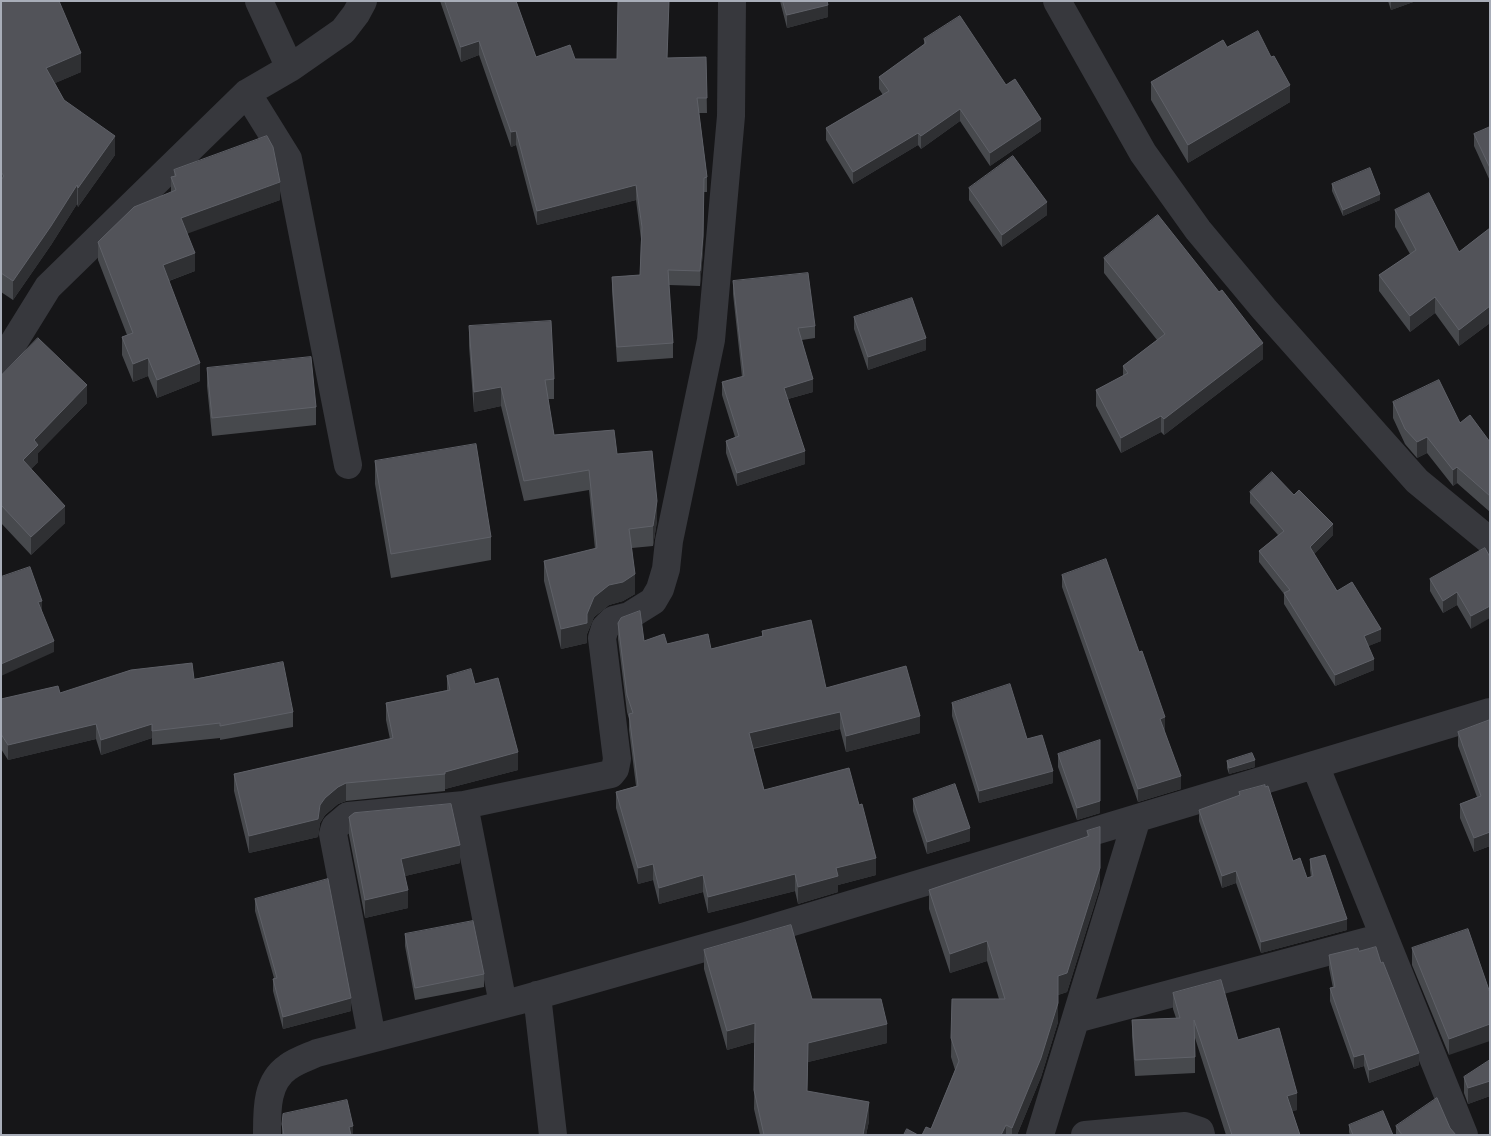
<!DOCTYPE html>
<html>
<head>
<meta charset="utf-8">
<style>
	body { margin:0 }
	#map { position:relative; width:1491px; height:1136px; overflow:hidden; background:#161618; font-family:Karla,sans-serif }
	canvas { display:block }
	.frame { position:absolute; inset:0; border:2px solid #a8adb8; pointer-events:none }
</style>
</head>
<body>
<div id="map">
<canvas width="1491" height="1136"></canvas>
<div class="frame"></div>
</div>
<script>
const g = document.querySelector('canvas').getContext('2d');
g.lineJoin = 'round';
function stroke(path, color, width, dash) {
  g.strokeStyle = color;
  g.lineWidth = width;
  g.lineCap = dash ? 'butt' : 'round';
  g.setLineDash(dash || []);
  g.stroke(path);
}
function paint(path, color) {
  g.fillStyle = color;
  g.fill(path, 'evenodd');
}
const minor = new Path2D(`
	M259,1L290,68
	M1057,1L1143,153L1198,230L1264,309L1417,481L1490,541
	M247,93L288,159L348,465
	M1,363L48,287L247,93L290,68L343,31L356,14L363,1
	M1315,765L1464,1135
	M464,805L503,1004
	M537,995L553,1135
	M1076,1019L1383,937
	M372,1038L333,834L335,827L348,816L464,805L611,774L615,769L617,759L602,638L605,628L613,620L629,616L653,601L660,589L666,569L669,541L711,340L731,116L732,1
	M267,1135C267,1110 266,1082 288,1067C296,1061 308,1057 317,1053L517,1001L746,936L1490,712
	M1040,1135L1137,818
	M1085,1135L1185,1126L1200,1131L1201,1135`);
const wall = new Path2D(`
	M440,1H516L536,57L575,59H617L618,1H669L667,58L706,57L707,113H699L707,177V192H704L703,251L700,286L669,285L673,343V358L617,362L612,291V277L640,275L641,239L636,200L537,225L516,145L511,147L479,55L461,62Z
	M780,1H827L828,17L787,28Z
	M1388,1H1416L1391,10Z
	M1,2L81,72L55,83L64,100L115,155L78,207L77,204L51,245L13,300L1,292Z
	M924,39L1006,85L1041,131L990,166L960,121L921,149L918,145L853,184L826,140V128L883,95L879,89V77L924,45Z
	M1227,47L1290,102L1188,163L1151,100V82Z
	M1490,127V181L1474,146V134Z
	M174,170L280,200L187,233L195,271L169,281L200,381L157,398L148,376L133,382L122,355V337L127,335L98,260V242L171,192V177L174,176Z
	M1332,184L1380,200L1343,216L1332,191Z
	M969,188L1047,215L1002,247L969,200Z
	M1395,210L1459,252L1490,228V323L1459,346L1435,313L1410,332L1379,291V275L1410,254L1395,227Z
	M1104,258L1263,359L1164,435L1161,432L1121,453L1096,406V390L1123,376V366L1157,340L1104,273Z
	M733,281L815,326V338L802,340L813,392L788,399L805,464L737,486L726,453V441L735,437L722,395V382L742,377L733,294Z
	M854,317L926,350L868,370L854,329Z
	M469,326L554,379V399H548L554,435L617,454L657,521L653,546L632,548L635,594L623,601L609,605L594,617L587,634V643L561,649L544,581V561L595,549L589,490L524,501L501,406L474,412L469,346Z
	M207,368L316,407V425L212,436L207,386Z
	M1,376L87,403L38,453V462L31,469L65,523L31,555L1,523Z
	M1393,402L1460,423L1490,442V512L1457,483L1453,486L1427,453L1417,458L1405,444L1393,418Z
	M375,461L491,537V560L391,578L375,484Z
	M1250,492L1294,495L1333,535L1314,554L1337,591L1381,641L1368,646L1374,670L1335,686L1284,604V594L1259,562V551L1278,535L1250,503Z
	M1485,548L1471,629L1457,605L1443,613L1430,591V579Z
	M1062,575L1165,729L1164,730L1181,789L1138,802L1062,587Z
	M618,623L644,641L711,649L762,636V631L826,688L920,733L846,752L840,729L753,749L764,790L876,875L838,885V892L798,904L795,891L708,913L703,892L659,904L653,880L638,884L616,808V792L636,786L629,730V719L627,712L618,639Z
	M447,676L475,684L518,770L445,789V791L346,801L338,804L325,815L320,823L318,837L249,853L234,791V774L390,739L386,720V703L447,690Z
	M194,679L293,712V727L220,740V738L152,745V738L101,755L96,739L8,760L1,749V699L60,693Z
	M952,703L1027,739L1053,783L979,803L952,716Z
	M1490,720V846L1474,852L1460,818V804L1477,797L1458,746V732Z
	M1058,754L1100,813L1077,820L1058,767Z
	M1227,761L1255,767L1229,774L1227,768Z
	M1239,792L1307,878L1311,877L1310,870V859L1347,930L1261,953L1236,883L1222,888L1199,821V810L1239,796Z
	M913,799L970,841L927,854L913,811Z
	M349,817L460,863L405,876L408,908L365,918L349,835Z
	M1100,827V887L1067,992L1058,995V1022L1041,1077L1017,1135H922L931,1129L955,1070L951,1057L952,999H999L987,961L950,973L929,909V890L1087,837V831Z
	M255,899L351,1011L283,1029L273,991V979L274,978L255,911Z
	M405,934L484,974V987L415,1000L405,946Z
	M1412,948L1490,993L1449,1055L1412,965Z
	M704,950L812,999L887,1043L808,1062L807,1091L869,1121L866,1135H760L754,1109L755,1042L727,1050L704,969Z
	M1359,951L1381,963L1419,1065L1369,1083L1364,1066L1354,1069L1330,1001V988H1333L1329,968V955Z
	M1173,993L1238,1040L1297,1110L1292,1111L1300,1135H1226L1195,1038V1073L1135,1076L1132,1036V1020L1176,1018L1173,1009Z
	M1490,1060V1096L1468,1104L1464,1093V1077Z
	M282,1124L353,1135H282Z
	M1349,1125L1393,1135H1350L1349,1132Z
	M1396,1126L1450,1128L1456,1135H1396Z`);
const shadedWall = new Path2D(`
	M1391,1H1416L1391,10Z
	M828,5V17L787,28V15Z
	M479,41V55L461,62V47Z
	M81,53V72L46,87V68Z
	M1290,85V102L1188,163V145Z
	M960,109V121L921,149V136Z
	M1041,119V131L990,166V153Z
	M516,131V145L511,147V132Z
	M918,133V145L853,184V172Z
	M115,136V155L78,207V188Z
	M280,182V200L181,236V218Z
	M77,185V204L51,245L13,300V281Z
	M636,185V200L537,225V211Z
	M704,192L703,251L700,286V271Z
	M1380,194V200L1343,216V210Z
	M1047,202V215L1002,247V235Z
	M195,253V271L163,283V265Z
	M1435,297V313L1410,332V316Z
	M1490,306V323L1459,346V330Z
	M926,338V350L868,370V357Z
	M1263,343V359L1164,435V419Z
	M148,358V376L133,382V364Z
	M200,363V381L157,398V380Z
	M813,379V392L784,400V388Z
	M87,385V403L38,453V462L23,478V460L34,440Z
	M501,387V406L474,412V392Z
	M1161,416V432L1121,453V438Z
	M1427,437V453L1417,458V442Z
	M805,451V464L737,486V473Z
	M1457,467V483L1453,486V470Z
	M657,501V521L653,546V526Z
	M65,506V523L31,555V537Z
	M1333,524V535L1310,558V547Z
	M635,574V594L623,601L609,605L594,617L587,634V643L561,649V629L594,597L609,585Z
	M1457,592V605L1443,613V601Z
	M42,601V613L38,602Z
	M1490,606V618L1471,629V616Z
	M1381,629V641L1364,648V636Z
	M54,641V652L1,676V664Z
	M1374,659V670L1335,686V675Z
	M840,712V729L749,749V733Z
	M920,716V733L846,752V736Z
	M1165,717V729L1160,731V719Z
	M96,724V739L8,760V745Z
	M152,724V738L101,755V740Z
	M1100,740V813L1077,820V808Z
	M518,752V770L445,789V772Z
	M1255,760V767L1229,774V768Z
	M1053,771V783L979,803V791Z
	M1181,776V789L1138,802V789Z
	M346,783V801L338,804L325,815L320,823L318,837L249,853V836L325,798L338,787Z
	M1100,827V887L1067,992L1058,995V976Z
	M970,828V841L927,854V842Z
	M1490,832V846L1474,852V838Z
	M460,845V863L401,877V859Z
	M876,858V875L838,885V892L798,904V887L836,868Z
	M653,864V880L638,884V868Z
	M1236,871V883L1222,888V876Z
	M795,874V891L708,913V897Z
	M703,875V892L659,904V888Z
	M408,890V908L365,918V900Z
	M1347,919V930L1261,953V942Z
	M987,941V961L950,973V954Z
	M351,998V1011L283,1029V1017Z
	M1058,1003V1022L1041,1077L1017,1135H1012V1128Z
	M755,1023V1042L727,1050V1031Z
	M887,1024V1043L808,1062V1043Z
	M1490,1024V1041L1449,1055V1039Z
	M1419,1053V1065L1369,1083V1070Z
	M1364,1054V1066L1354,1069V1057Z
	M1490,1081V1096L1468,1104V1088Z
	M1297,1093V1110L1287,1113V1096Z
	M869,1102V1121L866,1135H863Z
	M1006,1125V1135H1001Z
	M353,1126V1135H349V1127Z`);
const building = new Path2D(`
	M3,1H59L81,53L46,68L64,100L115,136L78,188L77,185L51,226L13,281L1,273V180L4,176L1,172V2Z
	M445,1H516L536,57L570,45L575,59H617L618,1H669L667,58L706,57L707,98H697L707,177L704,178L703,236L700,271L668,270L673,343L617,347L612,277L640,275L642,227L636,185L537,211L516,131L511,132L479,41L461,47Z
	M783,1H827L828,5L787,15Z
	M960,16L1006,85L1015,79L1041,119L990,153L960,109L921,136L918,133L853,172L826,128L889,91L879,77L926,43L924,39Z
	M1258,31L1271,57L1274,56L1290,85L1188,145L1151,82L1223,40L1227,47Z
	M1490,127V168L1474,134Z
	M267,136L273,147L280,182L181,218L195,253L163,265L200,363L157,380L148,358L133,364L122,337L133,333L98,242L134,207L176,190L171,177L176,176L174,170Z
	M1013,156L1047,202L1002,235L969,188Z
	M1370,168L1380,194L1343,210L1332,184Z
	M1429,193L1459,252L1490,228V306L1459,330L1435,297L1410,316L1379,275L1416,250L1395,210Z
	M1158,215L1219,292L1222,290L1263,343L1164,419L1161,416L1121,438L1096,390L1128,373L1123,366L1165,334L1104,258Z
	M808,273L815,326L798,328L813,379L784,388L805,451L737,473L726,441L739,436L722,382L744,376L733,281Z
	M912,298L926,338L868,357L854,317Z
	M551,321L554,379L545,380L554,435L614,430L617,454L652,451L657,501L653,526L629,529L635,574L623,582L609,585L594,597L587,614V623L561,629L544,561L597,548L589,470L524,481L501,387L474,392L469,326Z
	M38,338L87,385L34,440L38,445L23,460L65,506L31,537L1,505V376Z
	M311,357L316,407L212,418L207,368Z
	M1439,380L1460,423L1470,415L1490,442V496L1457,467L1453,470L1427,437L1417,442L1405,429L1393,402Z
	M476,444L491,537L391,554L375,461Z
	M1272,472L1294,495L1299,490L1333,524L1310,547L1337,591L1352,582L1381,629L1364,636L1374,659L1335,675L1284,593L1290,590L1259,551L1284,531L1250,492Z
	M1485,548L1490,557V606L1471,616L1457,592L1443,601L1430,579Z
	M1106,559L1139,652L1142,651L1165,717L1160,719L1181,776L1138,789L1062,575Z
	M30,567L42,601L38,602L54,641L1,664V577Z
	M640,611L644,641L664,634L667,644L708,634L711,649L763,636L762,631L811,620L826,688L906,666L920,716L846,736L840,712L749,733L764,790L849,768L859,805L862,804L876,858L836,868L838,876L798,887L795,874L708,897L703,875L659,888L653,864L638,868L616,792L638,786L629,714L633,713L627,695L618,623L621,618Z
	M283,662L293,712L220,726V723L152,731V724L101,740L96,724L8,745L1,734V699L58,686L60,693L131,670L192,663L194,679Z
	M471,669L475,684L498,678L518,752L445,772V774L346,783L338,787L325,798L320,805L318,819L249,836L234,774L393,738L386,703L450,690L447,676Z
	M1010,684L1027,739L1042,735L1053,771L979,791L952,703Z
	M1490,720V832L1474,838L1460,804L1481,796L1458,732Z
	M1100,740V801L1077,808L1058,754Z
	M1252,753L1255,760L1229,768L1227,761Z
	M955,784L970,828L927,842L913,799Z
	M1265,785V787L1268,786L1293,861L1300,858L1307,878L1313,876L1310,859L1325,855L1347,919L1261,942L1236,871L1222,876L1199,810L1240,795L1239,792Z
	M451,804L460,845L401,859L408,890L365,900L349,817L354,813Z
	M1100,827V868L1067,973L1058,976V1003L1041,1058L1012,1128L1006,1125L1001,1135H922L926,1127L931,1129L959,1061L951,1038L952,999H1005L987,941L950,954L929,890L1089,836L1087,831Z
	M328,879L351,998L283,1017L273,979L277,978L255,899Z
	M473,921L484,974L415,988L405,934Z
	M791,925L812,999H881L887,1024L808,1043L807,1091L869,1102L863,1135H764L754,1090L755,1023L727,1031L704,950Z
	M1468,929L1490,993V1024L1449,1039L1412,948Z
	M1376,947L1381,963L1383,962L1419,1053L1369,1070L1364,1054L1354,1057L1330,988L1335,987L1329,955L1358,948L1359,951Z
	M1221,980L1238,1040L1279,1028L1297,1093L1287,1096L1300,1135H1232L1194,1020L1195,1057L1135,1060L1132,1020L1180,1018L1173,993Z
	M1490,1060V1081L1468,1088L1464,1077Z
	M1437,1098L1450,1128L1456,1135H1402L1396,1126Z
	M347,1100L353,1126L349,1127L351,1135H284L282,1124L283,1114Z
	M1383,1111L1393,1135H1353L1349,1125Z
	M907,1129L918,1135H904Z`);
stroke(minor, '#37383d', 28);
paint(wall, '#47494d');
paint(shadedWall, '#2f3033');
paint(building, '#525359');
stroke(building, '#5f6168', 1);
</script>
</body>
</html>
